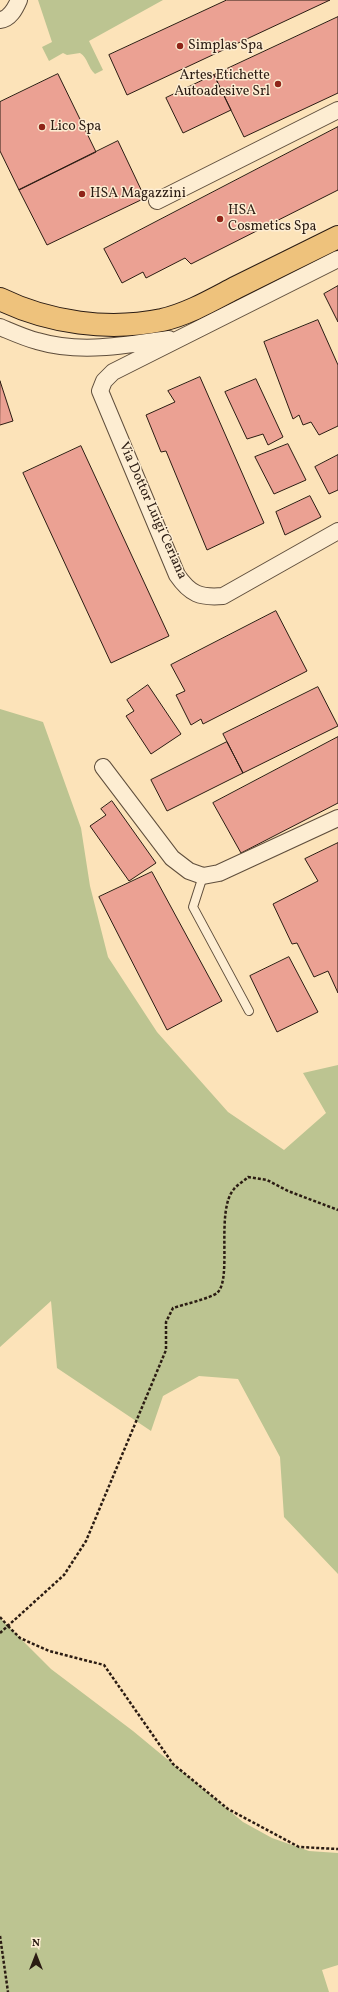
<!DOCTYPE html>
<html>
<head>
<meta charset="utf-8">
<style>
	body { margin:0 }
	#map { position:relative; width:338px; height:1992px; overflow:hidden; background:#fce3b9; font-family:Vollkorn,serif }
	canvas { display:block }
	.north { position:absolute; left:16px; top:1936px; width:40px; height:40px; -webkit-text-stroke:3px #fdedd2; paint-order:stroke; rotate:0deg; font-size:11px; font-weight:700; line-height:16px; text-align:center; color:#2b1c13 }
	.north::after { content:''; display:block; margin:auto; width:14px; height:18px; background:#2b1c13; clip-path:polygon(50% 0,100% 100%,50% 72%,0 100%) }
</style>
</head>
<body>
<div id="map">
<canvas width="338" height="1992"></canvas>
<div class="north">N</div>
</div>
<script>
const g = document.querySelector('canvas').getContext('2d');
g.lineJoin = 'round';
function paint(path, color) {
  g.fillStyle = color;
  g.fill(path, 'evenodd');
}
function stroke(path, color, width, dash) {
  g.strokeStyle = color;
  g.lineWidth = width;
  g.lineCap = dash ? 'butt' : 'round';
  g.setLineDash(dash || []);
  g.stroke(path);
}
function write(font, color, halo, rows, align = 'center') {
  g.font = font + ' Vollkorn,serif';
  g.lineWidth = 3;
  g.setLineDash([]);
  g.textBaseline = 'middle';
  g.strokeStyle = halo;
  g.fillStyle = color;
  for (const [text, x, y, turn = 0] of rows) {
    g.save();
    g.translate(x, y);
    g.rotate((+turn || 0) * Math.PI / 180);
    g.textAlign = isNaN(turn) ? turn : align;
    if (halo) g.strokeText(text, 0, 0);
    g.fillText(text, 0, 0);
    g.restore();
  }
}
const green = new Path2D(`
	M38,0H163L89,41L103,70L95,74C88,68 88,58 80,53L67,55L63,53L49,61L42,47L52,42Z
	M0,709L43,722L81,828L90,886L108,957L157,1032L228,1112L284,1150L326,1113L303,1073L338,1065V1574L284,1517L280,1457L238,1379L199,1376L163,1396L151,1431L57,1368L51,1301L0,1347Z
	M0,1618L51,1669L133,1731L243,1822L272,1838L309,1851L338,1853V1965L322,1970L329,1992H0Z`);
const building = new Path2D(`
	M227,0H330L127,95L109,55Z
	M338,17V93L244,137L214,75Z
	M58,74L96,152L19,190L0,151V102Z
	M214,75L231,110L183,133L166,98Z
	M338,127V190L191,264L185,258L146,278L143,272L122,283L104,249Z
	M118,141L145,198L47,245L19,190Z
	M338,286V322L324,294Z
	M318,320L338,365V426L319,435L311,422L303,425L299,415L293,419L264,342Z
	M200,377L264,523L207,550L166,451L161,452L146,415L175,402L168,391Z
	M256,379L283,437L268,445L263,434L247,439L225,392Z
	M0,381L13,421L0,425Z
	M288,444L306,480L274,494L255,457Z
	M81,446L169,636L111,663L23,473Z
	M338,455V490L329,494L315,467Z
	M310,496L321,517L285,535L276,512Z
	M276,611L307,671L203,724L201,719L191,725L176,695L185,691L171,665Z
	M148,685L181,734L151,754L126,716L134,711L127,700Z
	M318,687L338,726L243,773L223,734Z
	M338,737V803L241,853L213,803Z
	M227,742L243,773L167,811L151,780Z
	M112,801L156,863L129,881L90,826L106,815L101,809Z
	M338,843V993L328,971L314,977L297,943L292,944L273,904L318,881L305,859Z
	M152,872L222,1001L167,1030L99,897Z
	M289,957L318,1012L277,1032L250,976Z`);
const path = new Path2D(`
	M0,1617L8,1626
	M8,1626L20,1638L49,1651L104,1665L173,1764L228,1809L299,1847L338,1849
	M0,1633L64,1575L86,1541L166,1350V1322L173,1308C182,1305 211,1298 217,1293C233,1279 215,1211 234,1189C238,1184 244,1181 248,1177L267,1180L288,1191L338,1210
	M0,1936L8,1992`);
const lane = new Path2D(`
	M203,876L193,907L249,1011`);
const street = new Path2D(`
	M0,20C10,19 15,9 19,0
	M157,201L338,110
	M338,259L113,372L104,381L100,391L177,575C190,594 200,598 223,596L338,531
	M0,327C12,332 25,338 37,341C81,354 125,345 169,339
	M103,767L172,858L189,871L203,876L219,873L338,818`);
const primary = new Path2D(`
	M0,299C49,323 109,331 162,320C188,314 212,300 235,288C269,271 304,254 338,237`);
const markers = [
	[180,46,4,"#8f2418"],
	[278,84,4,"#8f2418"],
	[42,127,4,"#8f2418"],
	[82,194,4,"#8f2418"],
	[220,219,4,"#8f2418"]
];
const poiNames = [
	["Simplas Spa",188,46],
	["Artes Etichette",270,76,"right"],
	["Autoadesive Srl",270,92,"right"],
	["Lico Spa",50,127],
	["HSA Magazzini",90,194],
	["HSA",228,211],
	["Cosmetics Spa",228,227]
];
const streetNames = [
	["Via Dottor Luigi Ceriana",152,511,66]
];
paint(green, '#bcc491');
paint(building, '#eba193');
stroke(building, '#2b1c13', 1);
stroke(lane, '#5f4e3c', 10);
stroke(street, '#5f4e3c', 18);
stroke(primary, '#2b1c13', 24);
stroke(path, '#2b1c13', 2.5, [3, 2]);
stroke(lane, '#fdedd2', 8);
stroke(street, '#fdedd2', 16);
stroke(primary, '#eec27c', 22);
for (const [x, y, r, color] of markers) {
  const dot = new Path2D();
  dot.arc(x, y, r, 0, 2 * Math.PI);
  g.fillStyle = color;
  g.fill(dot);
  stroke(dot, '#fdedd2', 1.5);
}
write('14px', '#2b1c13', '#fdedd2', poiNames, 'left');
write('14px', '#2b1c13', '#fdedd2', streetNames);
</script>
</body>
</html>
